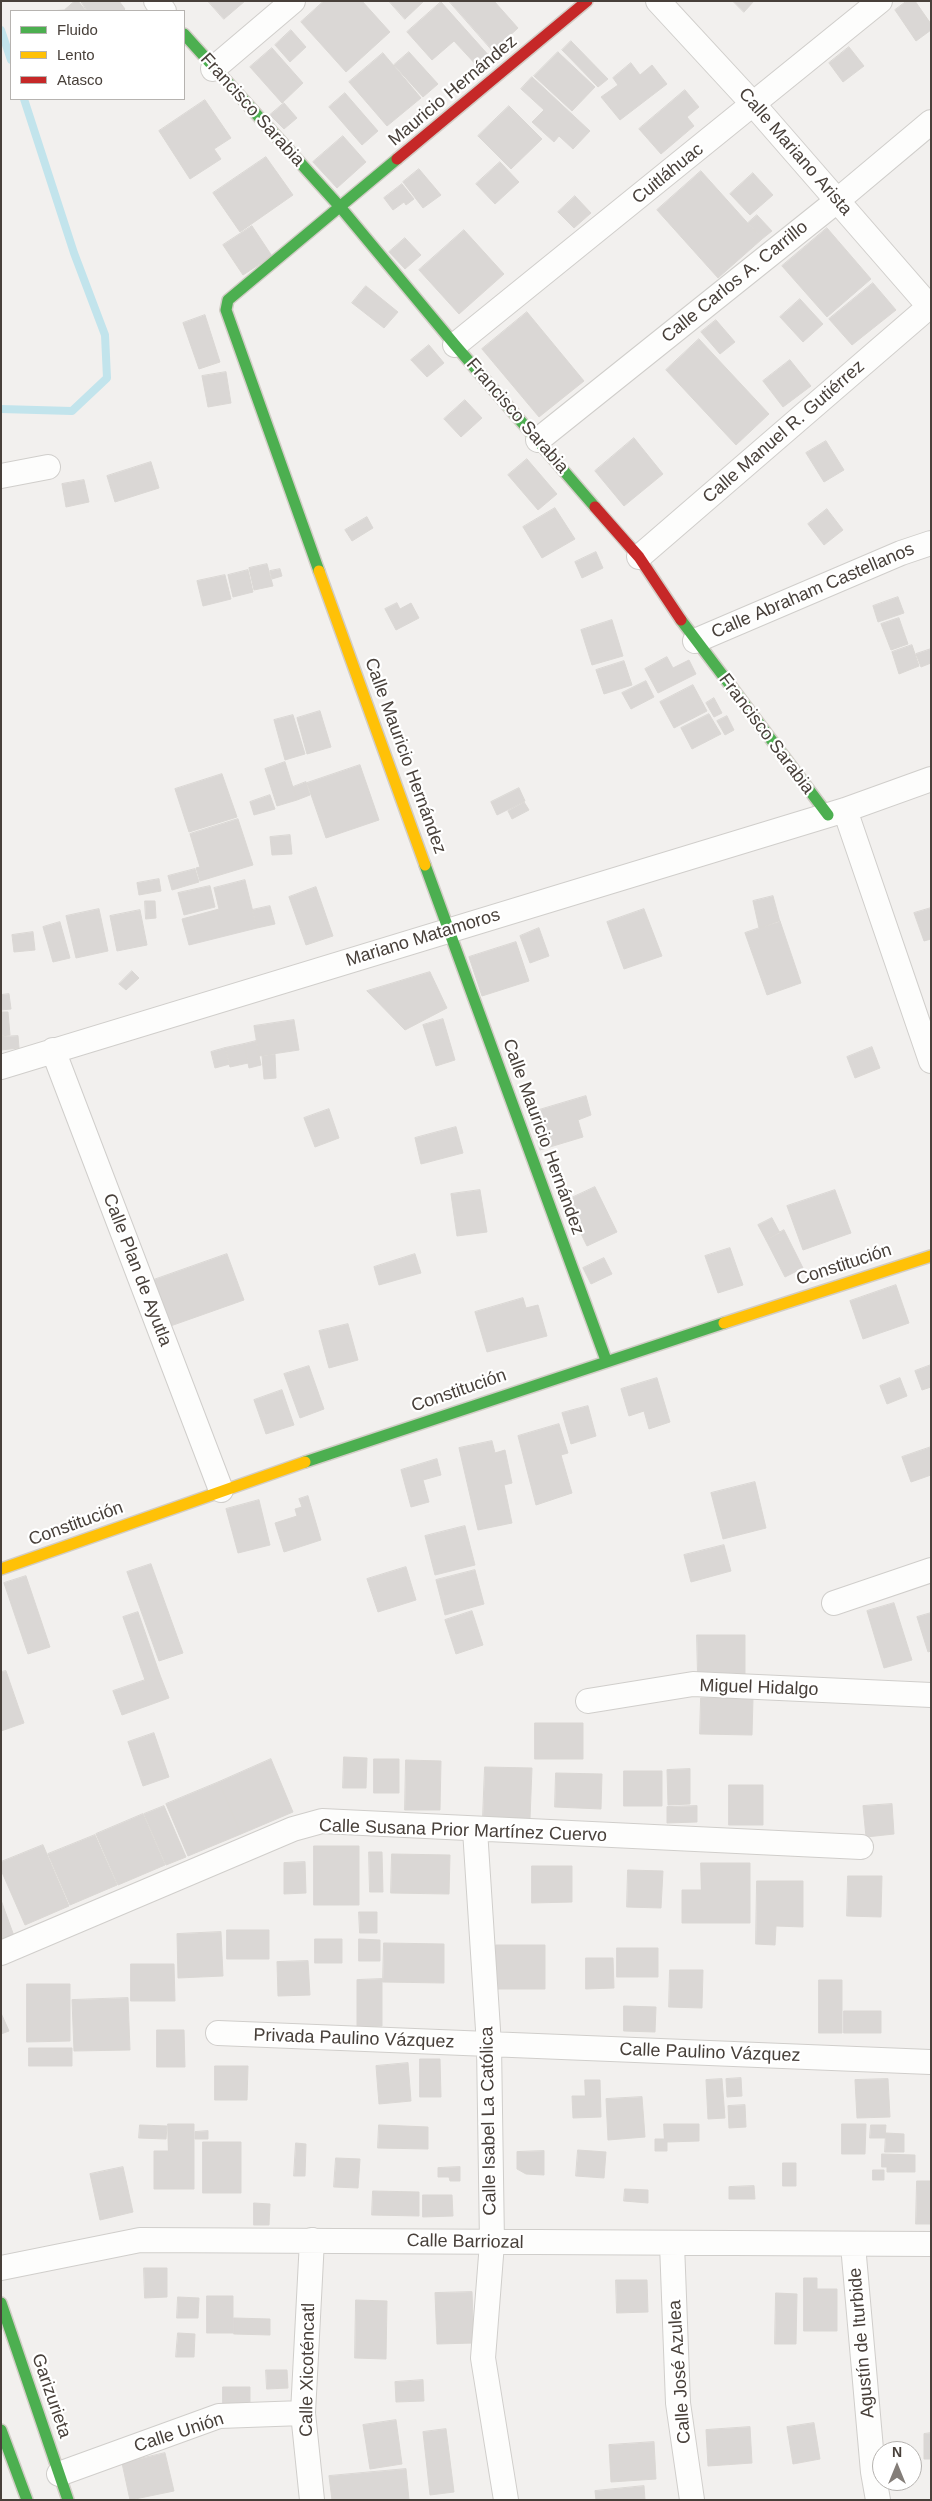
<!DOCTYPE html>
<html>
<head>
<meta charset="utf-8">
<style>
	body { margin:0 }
	#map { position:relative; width:932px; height:2501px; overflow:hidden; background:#f2f0ee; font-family:Arial,sans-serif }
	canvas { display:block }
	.frame { position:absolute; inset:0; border:2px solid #48403a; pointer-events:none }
	.legend { position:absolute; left:10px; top:10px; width:175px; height:90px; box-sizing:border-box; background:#fff; border:1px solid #b6b3b0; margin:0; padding:6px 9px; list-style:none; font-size:15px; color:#48403a }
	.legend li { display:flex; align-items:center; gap:10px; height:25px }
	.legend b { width:25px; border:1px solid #b6b3b0 }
	.north { position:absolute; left:872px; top:2441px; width:50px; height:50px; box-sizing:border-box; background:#fff; border:1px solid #b6b3b0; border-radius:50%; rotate:0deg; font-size:14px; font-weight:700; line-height:20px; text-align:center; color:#48403a }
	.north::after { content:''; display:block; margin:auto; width:18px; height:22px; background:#847e79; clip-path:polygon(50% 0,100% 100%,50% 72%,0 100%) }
</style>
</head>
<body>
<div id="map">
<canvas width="932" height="2501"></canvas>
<div class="frame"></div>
<ul class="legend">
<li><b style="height:6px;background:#4caf50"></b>Fluido</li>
<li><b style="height:6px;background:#ffc107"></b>Lento</li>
<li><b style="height:6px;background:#c62828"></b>Atasco</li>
</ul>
<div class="north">N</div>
</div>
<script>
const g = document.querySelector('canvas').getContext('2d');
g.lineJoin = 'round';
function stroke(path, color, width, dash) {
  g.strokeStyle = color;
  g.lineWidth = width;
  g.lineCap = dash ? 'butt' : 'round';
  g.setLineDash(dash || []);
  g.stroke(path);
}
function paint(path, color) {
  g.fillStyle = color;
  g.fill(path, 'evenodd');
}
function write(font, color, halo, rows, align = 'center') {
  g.font = font + ' Arial,sans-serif';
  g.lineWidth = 4.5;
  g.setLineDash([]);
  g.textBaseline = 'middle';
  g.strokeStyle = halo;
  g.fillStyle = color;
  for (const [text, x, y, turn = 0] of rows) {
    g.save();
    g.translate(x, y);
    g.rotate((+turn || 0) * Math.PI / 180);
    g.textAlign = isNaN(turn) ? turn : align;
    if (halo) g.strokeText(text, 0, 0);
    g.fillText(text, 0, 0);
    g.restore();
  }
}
const stream = new Path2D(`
	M1,30L11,60
	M1,409L72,411L107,378L105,335L74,253L24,99`);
const building = new Path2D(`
	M75,1H78L86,11H49L64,10Z
	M81,1H119L125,9L123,11H87Z
	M208,1H245L224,19Z
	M324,1H362L390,32L346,72L301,22Z
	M389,1H424L405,19Z
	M449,1H494L518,28L493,51Z
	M733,1H754L744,12Z
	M907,1H915L931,24V30L916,41L895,10Z
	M441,2L491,58L479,68L454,41L432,60L407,32Z
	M291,30L306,47L290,62L275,45Z
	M571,41L608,79L598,87L562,50Z
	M849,47L864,66L843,82L829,63Z
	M272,48L303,83L282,103L250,67Z
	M409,52L438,84L423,97L394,65Z
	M558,52L595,87L572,111L534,76Z
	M383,53L421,98L387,126L349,82Z
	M631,63L640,75L652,65L667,84L620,120L601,97L618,85L613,78Z
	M532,77L590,131L573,149L559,136L554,142L532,122L544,110L521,89Z
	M685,90L699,107L687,117L694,126L661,154L639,129Z
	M345,93L378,131L362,145L329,107Z
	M205,100L231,138L214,149L221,159L190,179L159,131Z
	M284,103L297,118L284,129L270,115Z
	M509,106L542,139L511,169L478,136Z
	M343,136L366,162L337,188L313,162Z
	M266,157L293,195L240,232L213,193Z
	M500,162L519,182L495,204L476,184Z
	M419,169L441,195L423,208L403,182Z
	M701,171L762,239L718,278L657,210Z
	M753,173L773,195L750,215L730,194Z
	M402,184L414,199L406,205L404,202L393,210L384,198Z
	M575,196L591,213L574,228L558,212Z
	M757,215L772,231L762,239L748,223Z
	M252,226L272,256L243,275L223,245Z
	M827,228L871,279L827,317L782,266Z
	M464,230L504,274L459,314L419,270Z
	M405,238L421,255L405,269L389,252Z
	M873,283L896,310L852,345L829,319Z
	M366,286L398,312L384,328L352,303Z
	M800,299L823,324L803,342L780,317Z
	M527,312L584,381L539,417L482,349Z
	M205,315L220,362L199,369L183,323Z
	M716,320L735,342L720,354L701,332Z
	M699,339L769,414L736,445L666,370Z
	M429,345L444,363L427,377L411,360Z
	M790,360L811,386L783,407L763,381Z
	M226,372L231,403L208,407L202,376Z
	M465,400L482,418L461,437L444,419Z
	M634,438L663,474L624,506L595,471Z
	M826,441L844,470L824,482L806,453Z
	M527,459L557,494L538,510L508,475Z
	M151,462L159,488L115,502L107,476Z
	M84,480L89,502L66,507L62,484Z
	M555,508L575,539L542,558L523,527Z
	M827,509L843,530L824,545L808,524Z
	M367,517L373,528L352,541L345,530Z
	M596,552L603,568L582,578L575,562Z
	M267,564L273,586L254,590L249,568Z
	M280,569L282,576L272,579L270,571Z
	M248,570L253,592L233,597L228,575Z
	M225,575L231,599L203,606L197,581Z
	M898,597L904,613L878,622L873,606Z
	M397,603L400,609L411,603L419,618L396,630L385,609Z
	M899,618L908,644L891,650L881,624Z
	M612,620L623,656L592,665L581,630Z
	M912,645L919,666L899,674L892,652Z
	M931,649V663L921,667L916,654Z
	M667,657L673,668L689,660L696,674L658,693L645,669Z
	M624,661L632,685L604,694L596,670Z
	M646,681L654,697L631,709L622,693Z
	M693,685L707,711L674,728L660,702Z
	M714,698L722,713L714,717L706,703Z
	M320,711L331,747L307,754L297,718Z
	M709,714L721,734L692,749L681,728Z
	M293,715L305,754L285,760L274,720Z
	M727,716L734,730L725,735L717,721Z
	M285,762L297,800L277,806L265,769Z
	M360,765L379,820L326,838L307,783Z
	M222,774L237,817L189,832L175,789Z
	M306,782L310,795L297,800L293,787Z
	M519,788L525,801L497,815L491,802Z
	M270,795L275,809L254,815L250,802Z
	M524,802L529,810L512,819L508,811Z
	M238,819L253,865L200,881L196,868L200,867L190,834Z
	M290,835L292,854L272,855L270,837Z
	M195,869L199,882L172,890L168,876Z
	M159,879L161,891L139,895L137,883Z
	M245,880L257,928L189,945L182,919L219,909L214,888Z
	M210,886L215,907L184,915L178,893Z
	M316,887L333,936L306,945L289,897Z
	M773,896L780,922L759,928L753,901Z
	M145,901H155L156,918L146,919Z
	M270,906L275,924L257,928L252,910Z
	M931,908V939L924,941L914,913Z
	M99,909L108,951L76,958L66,916Z
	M644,909L662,956L624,969L607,922Z
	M140,910L147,945L117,951L110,916Z
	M780,921L801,983L767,995L745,933Z
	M60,922L70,958L53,962L43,927Z
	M539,928L549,956L530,963L520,936Z
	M33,932L35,950L14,952L12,935Z
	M516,942L529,981L482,996L469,957Z
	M132,971L139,978L126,990L119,984Z
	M430,972L447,1008L405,1030L367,991Z
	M9,994L11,1009L1,1010V995Z
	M1,1012H8L10,1035L1,1036Z
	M443,1019L455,1060L436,1066L423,1025Z
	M294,1020L299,1050L259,1056L254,1026Z
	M18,1036L19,1048L1,1050V1037Z
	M256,1041L261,1065L249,1068L244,1044Z
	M244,1044L248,1063L230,1067L225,1048Z
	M872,1047L880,1068L855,1078L847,1057Z
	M225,1048L230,1064L215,1068L211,1052Z
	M275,1054L276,1078L264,1079L262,1056Z
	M586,1096L591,1115L578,1120L583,1137L540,1150L529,1113Z
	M329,1109L339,1138L315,1147L304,1118Z
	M456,1127L463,1153L421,1164L415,1138Z
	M595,1187L617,1232L587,1246L565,1201Z
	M480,1190L487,1232L457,1236L451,1194Z
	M835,1190L851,1233L803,1250L787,1206Z
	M772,1218L780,1233L766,1240L758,1225Z
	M784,1230L803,1268L785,1277L766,1240Z
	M730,1248L743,1285L718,1293L705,1256Z
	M227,1254L244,1300L162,1329L145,1283Z
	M415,1254L421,1273L379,1285L374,1267Z
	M604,1258L612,1274L591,1284L583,1268Z
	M896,1285L909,1323L863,1339L850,1301Z
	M523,1298L526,1308L538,1305L547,1336L487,1352L475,1312Z
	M348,1324L358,1360L329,1368L319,1331Z
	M931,1365V1387L922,1390L915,1371Z
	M309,1366L324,1409L300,1418L284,1374Z
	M657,1378L670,1422L649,1429L644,1411L629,1416L621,1389Z
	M900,1378L907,1396L887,1404L880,1386Z
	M282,1390L294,1425L266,1434L254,1400Z
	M588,1406L596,1436L571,1444L562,1413Z
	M559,1424L568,1453L561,1455L572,1493L536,1505L518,1436Z
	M492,1441L495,1453L505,1450L512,1483L504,1485L512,1523L478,1530L459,1448Z
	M931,1447V1475L911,1482L902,1457Z
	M437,1459L441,1475L423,1480L429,1502L411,1507L401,1470Z
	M755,1482L766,1528L723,1539L711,1493Z
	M308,1496L321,1540L284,1552L275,1523L297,1516L295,1509L302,1507L299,1499Z
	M259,1500L270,1545L238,1553L226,1509Z
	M465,1526L475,1565L435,1575L425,1536Z
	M724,1545L731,1571L691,1582L684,1555Z
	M151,1564L183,1653L159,1661L127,1572Z
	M406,1567L416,1600L378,1612L367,1579Z
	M475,1570L484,1604L445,1615L436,1580Z
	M26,1576L50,1647L28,1654L4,1583Z
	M894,1603L912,1660L884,1668L867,1611Z
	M472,1611L483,1645L456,1654L445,1620Z
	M138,1612L160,1675L145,1680L123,1617Z
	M931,1613V1651L928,1652L917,1617Z
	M697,1635H745V1676H698Z
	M6,1671L24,1723L1,1731V1672Z
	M160,1675L169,1698L122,1715L113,1691Z
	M701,1698H753L752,1735L700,1734Z
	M535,1723H583V1759H535Z
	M154,1733L169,1777L143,1786L128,1742Z
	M344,1757L367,1758L366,1788H343Z
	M271,1759L293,1812L241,1834L219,1782Z
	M374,1759H399V1793H374Z
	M406,1760L441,1761L440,1810H405Z
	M485,1767L532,1768L530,1819L483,1817Z
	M690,1769V1804L668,1805L667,1770Z
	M624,1771H662V1806H624Z
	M556,1773L602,1774L601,1809L555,1807Z
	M219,1782L241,1834L188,1856L166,1804Z
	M729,1785H763V1825H729Z
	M892,1804L894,1834L866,1837L863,1806Z
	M164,1806L186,1857L166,1865L144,1814Z
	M697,1806V1822L667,1823V1807Z
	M143,1814L165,1865L118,1885L96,1834Z
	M95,1835L117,1885L70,1905L48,1854Z
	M43,1845L69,1906L25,1925L1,1870V1862Z
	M314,1846H359V1905H314Z
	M369,1852H382L383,1892H370Z
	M392,1854L450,1855L449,1894L391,1893Z
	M305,1862L306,1893L284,1894V1863Z
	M701,1863H750V1923H682V1890H701Z
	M532,1866H572V1902L532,1903Z
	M628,1870L663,1871L661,1908L627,1907Z
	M848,1876H882L881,1917L847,1916Z
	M757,1881H803V1927L776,1926L775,1945L756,1944Z
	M1,1900L14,1936L1,1940Z
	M359,1912H377V1933H360Z
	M227,1930H269V1959H227Z
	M221,1932L223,1976L178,1978L177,1934Z
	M315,1939H342V1963H315Z
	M359,1939L380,1940V1961H359Z
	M384,1943L444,1944V1983L383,1982Z
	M496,1945H545V1989H496Z
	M617,1948H658V1977H617Z
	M586,1958H613L614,1988L586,1989Z
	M308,1961L310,1995L278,1996L277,1962Z
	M131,1964H174L175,2001H131Z
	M670,1970H703L702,2008L669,2007Z
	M382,1979V2026L357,2027V1980Z
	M819,1980H842V2033H819Z
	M27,1984H70V2041L27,2042Z
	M128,1998L130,2050L74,2051L72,2000Z
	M624,2006L656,2007L655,2032L624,2031Z
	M844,2011H881V2033H844Z
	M1,2013L9,2031L1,2034Z
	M157,2030H184L185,2067H157Z
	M29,2048H72V2066H29Z
	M420,2059H440L441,2097H420Z
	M408,2063L411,2101L379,2104L376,2066Z
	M215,2066H248L247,2100H215Z
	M741,2078L742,2096L727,2097L726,2079Z
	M722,2079L725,2118L708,2119L706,2080Z
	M888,2079L890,2117L857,2118L855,2080Z
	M585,2080H600L601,2117L573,2118L572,2096H585Z
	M642,2097L645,2137L608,2140L606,2099Z
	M745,2105L746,2127L729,2128L728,2106Z
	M168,2124H194V2189H154V2151H168Z
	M664,2124H699V2141L667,2142V2151H655V2139H664Z
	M842,2124H866L865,2154H842Z
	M140,2125L167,2126L166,2139L139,2138Z
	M379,2125L428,2127V2149L378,2148Z
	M871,2125H886L885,2138H870Z
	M208,2131V2139H195V2132Z
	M886,2133L904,2134V2152H885Z
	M203,2142H241V2193H203Z
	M296,2143L306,2144L305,2176H294Z
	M578,2150L606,2152L604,2178L576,2176Z
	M544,2151V2175L526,2174L517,2169V2152Z
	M882,2154L915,2155V2172H887V2167H882Z
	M336,2158L360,2159L358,2188L334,2187Z
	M783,2163H796V2186H783Z
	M123,2167L133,2212L100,2220L90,2174Z
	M460,2167V2181H450L449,2177H438V2168Z
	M873,2170H884V2180H873Z
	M917,2181H931V2224H916Z
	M754,2186L755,2199H729V2187Z
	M625,2189L648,2190V2203L624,2201Z
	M373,2191L419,2192V2216L372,2215Z
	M423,2195H452L453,2216L423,2217Z
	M254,2203L270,2204L269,2225H254Z
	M144,2268H167V2297L145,2298Z
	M804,2278H817V2289H837V2331H804Z
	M616,2280H647L648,2312L617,2313Z
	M472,2292L474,2343L437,2344L435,2293Z
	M776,2293L797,2294L796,2344H775Z
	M207,2296H233V2333H207Z
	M178,2297L199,2298L198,2318H177Z
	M356,2300L387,2301L386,2359L355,2358Z
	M234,2318L270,2319V2335L234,2334Z
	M178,2333L195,2334L194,2357H176Z
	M266,2370H287L288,2388L267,2389Z
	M423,2380L424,2401L396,2402L395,2382Z
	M223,2387H250V2404H223Z
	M396,2420L402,2464L370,2469L363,2425Z
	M814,2423L820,2459L793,2464L787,2427Z
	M750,2427L752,2463L708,2466L706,2430Z
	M446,2429L454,2492L430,2495L423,2432Z
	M931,2433V2459H924V2434Z
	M654,2442L656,2479L611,2482L609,2445Z
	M165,2453L174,2491L130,2500L122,2463Z
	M406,2469L409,2500H332L329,2476Z
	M644,2486L645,2500H596L595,2491Z`);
const street = new Path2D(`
	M156,1L164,11
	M658,1L754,105L929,306
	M213,69L293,1
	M455,345L880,1
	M538,440L838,200L931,122
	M1,476L48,467
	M639,557L931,305
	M695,641L901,553L931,543
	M845,810L931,1061
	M53,1050L221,1490
	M1,1067L845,810L931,779
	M834,1603L931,1570
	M588,1701L693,1684L931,1695
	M475,1830L489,2045L492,2243L483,2358L506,2500
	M1,1953L293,1829L322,1821L861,1847
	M218,2033L930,2062
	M672,2244L678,2403L692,2500
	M853,2245L873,2472L878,2500
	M1,2268L140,2240L931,2244
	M59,2474L219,2416L303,2413
	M312,2500L303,2413L312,2240`);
const fast = new Path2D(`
	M184,34L341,208L455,345L595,507
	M319,571L226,310L228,300L397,159
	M681,620L828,815
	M425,865L606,1360
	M305,1462L724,1323
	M1,2303L68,2500
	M1,2430L27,2500`);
const slow = new Path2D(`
	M319,571L425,865
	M724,1323L931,1256
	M1,1569L305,1462`);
const jam = new Path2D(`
	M397,159L587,1
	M595,507L639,557L681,620`);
const streetNames = [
	["Mauricio Hernández",453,91,-40],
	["Francisco Sarabia",252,110,48],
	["Calle Mariano Arista",795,152,49],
	["Cuitláhuac",668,174,-39],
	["Calle Carlos A. Carrillo",735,282,-39],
	["Francisco Sarabia",517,416,49],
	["Calle Manuel R. Gutiérrez",784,432,-41],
	["Calle Abraham Castellanos",813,591,-23],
	["Francisco Sarabia",766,734,53],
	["Calle Mauricio Hernández",405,756,70],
	["Mariano Matamoros",423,938,-17],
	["Calle Mauricio Hernández",543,1137,70],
	["Constitución",844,1265,-18],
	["Calle Plan de Ayutla",137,1270,69],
	["Constitución",459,1391,-19],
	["Constitución",76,1524,-20],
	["Miguel Hidalgo",759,1688,2],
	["Calle Susana Prior Martínez Cuervo",463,1831,2],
	["Privada Paulino Vázquez",354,2039,2],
	["Calle Paulino Vázquez",710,2053,2],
	["Calle Isabel La Católica",489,2121,-91],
	["Calle Barriozal",465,2242,1],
	["Agustín de Iturbide",862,2343,-95],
	["Calle Xicoténcatl",308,2370,-89],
	["Calle José Azulea",680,2372,-94],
	["Garizurieta",51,2396,71],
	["Calle Unión",179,2433,-18]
];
stroke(stream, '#c2e4ec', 8);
paint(building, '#dad7d5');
stroke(building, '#dad7d4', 1);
stroke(street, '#d0cecb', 26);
stroke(fast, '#d2cdc6', 14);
stroke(slow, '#d2cdc6', 14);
stroke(jam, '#d2cdc6', 14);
stroke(street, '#fdfdfc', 24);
stroke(fast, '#4caf50', 11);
stroke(slow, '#ffc107', 11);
stroke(jam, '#c62828', 11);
write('18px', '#48403a', '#fff', streetNames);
</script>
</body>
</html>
